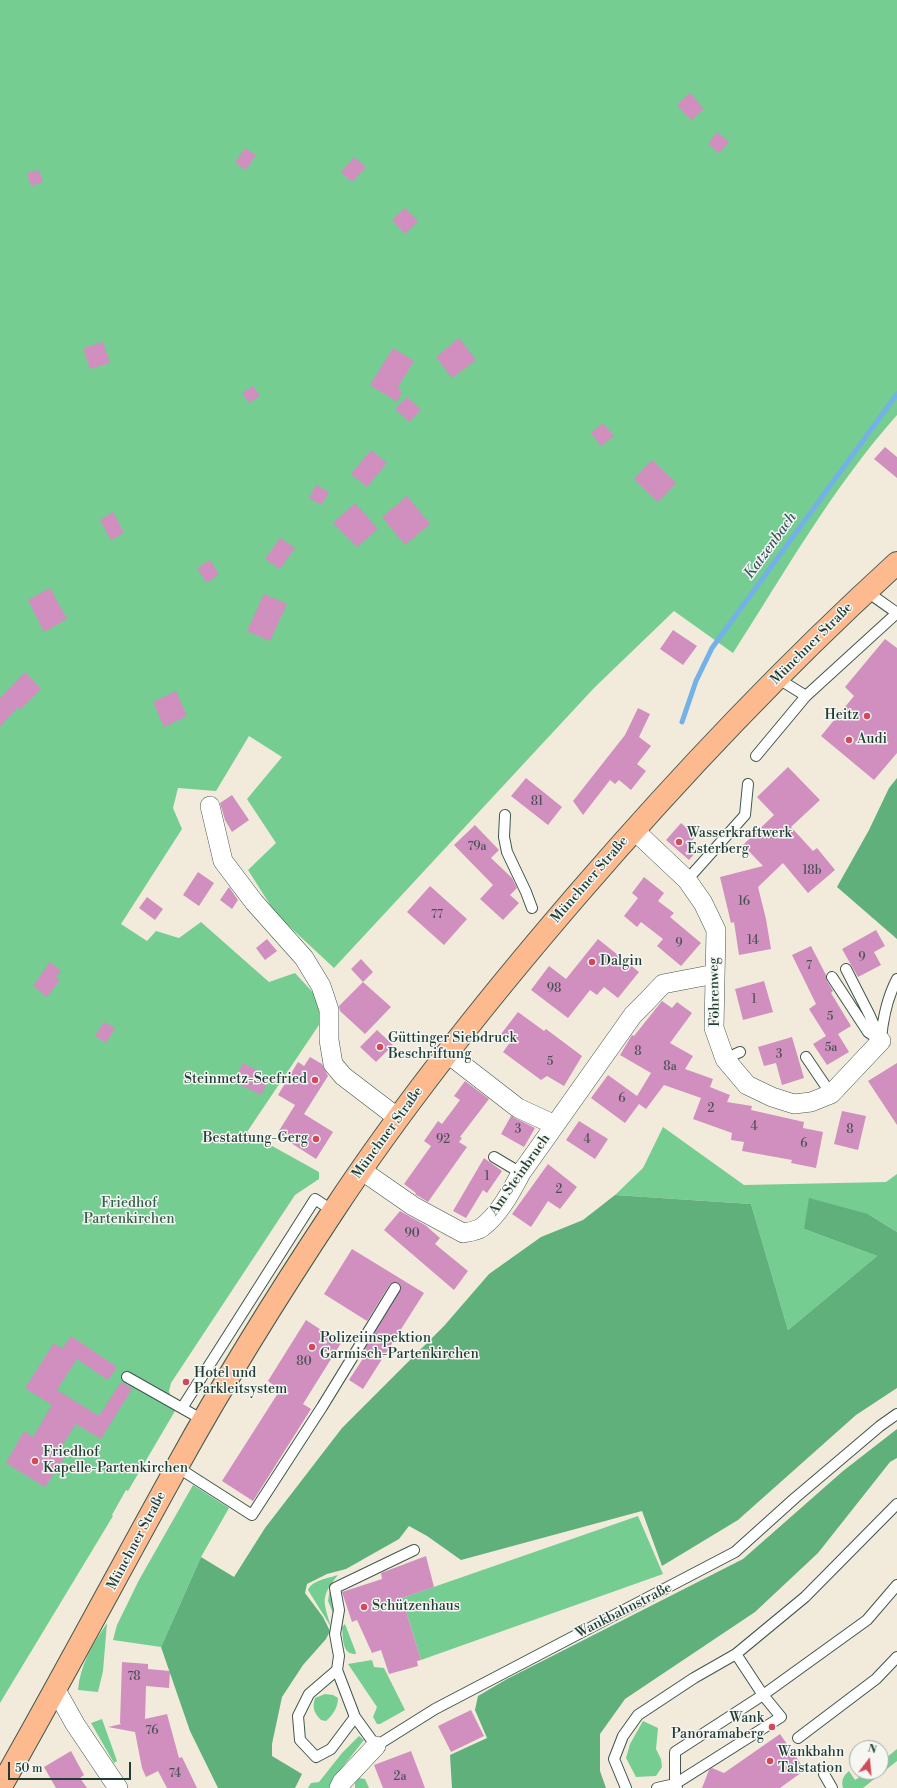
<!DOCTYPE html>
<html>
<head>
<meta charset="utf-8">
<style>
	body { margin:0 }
	#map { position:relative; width:897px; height:1788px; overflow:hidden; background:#f2ebdb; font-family:"Libre Bodoni",serif }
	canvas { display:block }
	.north { position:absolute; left:849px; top:1740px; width:40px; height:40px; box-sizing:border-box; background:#f6f6f2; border:1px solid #a0aca6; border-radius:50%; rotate:16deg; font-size:11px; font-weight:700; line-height:16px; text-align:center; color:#1f3d34 }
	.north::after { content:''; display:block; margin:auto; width:14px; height:18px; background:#d1495b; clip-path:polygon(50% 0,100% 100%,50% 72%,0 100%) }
	.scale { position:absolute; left:8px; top:1762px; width:123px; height:18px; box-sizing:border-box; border:2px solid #1f3d34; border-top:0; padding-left:5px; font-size:12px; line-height:14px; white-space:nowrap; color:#1f3d34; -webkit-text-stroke:3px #f6f6f2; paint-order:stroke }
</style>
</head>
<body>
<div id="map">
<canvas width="897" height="1788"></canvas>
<div class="north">N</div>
<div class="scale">50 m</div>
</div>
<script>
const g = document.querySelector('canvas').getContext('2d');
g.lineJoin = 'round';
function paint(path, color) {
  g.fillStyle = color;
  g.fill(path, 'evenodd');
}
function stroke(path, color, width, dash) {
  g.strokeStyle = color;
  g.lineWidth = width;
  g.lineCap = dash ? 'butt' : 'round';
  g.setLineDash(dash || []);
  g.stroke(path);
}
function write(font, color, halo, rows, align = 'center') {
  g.font = font + ' "Libre Bodoni",serif';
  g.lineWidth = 3;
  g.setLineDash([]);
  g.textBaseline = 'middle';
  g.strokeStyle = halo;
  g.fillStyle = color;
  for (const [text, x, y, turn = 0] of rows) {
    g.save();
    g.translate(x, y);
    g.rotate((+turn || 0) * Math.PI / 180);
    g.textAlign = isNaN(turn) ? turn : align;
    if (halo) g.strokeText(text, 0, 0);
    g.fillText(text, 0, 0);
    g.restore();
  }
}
const green = new Path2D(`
	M0,0H897V415C833,487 785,572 733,653L674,611L594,688L334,968L276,914L248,870L276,843L247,799L282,757L249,736L216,791L178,788L173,808L182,829L121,924L147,941L156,931L179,938L201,922L269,982L295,973L329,1010L247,1132L319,1172V1179L295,1195L171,1383L169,1391L175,1411L128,1491L126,1490L112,1515L113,1516L0,1703Z
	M663,1127L744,1185L886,1182L897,1174V1232L868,1214L804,1229L877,1256L788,1330L751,1204L615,1195L643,1168Z
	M193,1485L229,1508L201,1557L161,1647L113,1640L117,1625L139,1580Z
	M638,1516L663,1574L421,1660L402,1598Z
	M338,1575C320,1598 323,1600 331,1627L308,1590C312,1580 329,1578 338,1575Z
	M330,1588L334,1592L335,1618L328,1601Z
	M107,1623L103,1671L98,1692L78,1690C80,1665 93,1644 107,1623Z
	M345,1624L355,1650L356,1654C342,1655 343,1638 342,1627Z
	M372,1660L374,1667L384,1668L405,1710L380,1724H377L373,1717L377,1707L348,1664Z
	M325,1694L333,1695L338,1698C338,1707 333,1715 326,1721L321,1720C314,1713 312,1708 315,1698Z
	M102,1719L117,1761L114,1763L91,1723Z
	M643,1721L658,1728L656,1749L661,1759L662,1767L656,1776L636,1777L626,1758L630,1744Z
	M359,1736L364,1740L341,1769L329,1788H308L311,1783L319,1782L342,1753Z
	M897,1749V1761L863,1788H843C841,1781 843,1776 849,1771L855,1780L868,1772H881V1762Z
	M359,1778L365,1779L369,1788H355V1783Z`);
const forest = new Path2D(`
	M897,778V939L837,887L869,830L889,788Z
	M615,1195L751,1204L788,1330L877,1256L804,1229L809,1198L868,1214L897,1232V1388L856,1415L738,1520L662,1566L642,1511L461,1560L427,1536L409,1526L399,1539L346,1569L327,1574L307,1584L305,1593L323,1617L330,1631L326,1639L303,1665L282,1697L272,1744V1756L302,1774L295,1788H218L190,1731L161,1647L201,1557L234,1577L265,1528L342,1428L444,1326L489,1274L541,1237L583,1220Z
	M897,1429V1458L890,1462L818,1553L755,1612L625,1699L600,1734V1771L606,1788H452L450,1755L487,1738L475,1710L478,1696L507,1679L743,1559L843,1471Z`);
const stream = new Path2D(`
	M682,722L696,681L712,648L897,394`);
const building = new Path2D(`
	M690,93L704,109L691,120L677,105Z
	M717,132L729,142L719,153L708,144Z
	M245,148L256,155L246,170L235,163Z
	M354,157L366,167L352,182L341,172Z
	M39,170L43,182L31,186L27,173Z
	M405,208L418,221L405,234L392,220Z
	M459,338L476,360L452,378L436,357Z
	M103,342L110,363L90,369L83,348Z
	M393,348L414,361L398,387L402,392L397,402L370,385Z
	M253,386L260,396L249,403L242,393Z
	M407,397L421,410L409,422L395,409Z
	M603,423L614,436L601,446L591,433Z
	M885,447L897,457V478L874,459Z
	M371,450L387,463L367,487L351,474Z
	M652,460L676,483L658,502L634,479Z
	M316,485L329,492L322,505L309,498Z
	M407,496L430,524L405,545L382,517Z
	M355,503L378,529L357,547L333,523Z
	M113,512L124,533L111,540L100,520Z
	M280,538L295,548L280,569L265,559Z
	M210,560L219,574L207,583L197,568Z
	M50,588L67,619L44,632L28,600Z
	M264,594L287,604L270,641L247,631Z
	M673,630L697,646L683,665L660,649Z
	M885,639L897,648V753L874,780L821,736L854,696L845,687Z
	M25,672L41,689L20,710L18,707L0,727V698Z
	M176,691L187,716L164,727L153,702Z
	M638,708L650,714L639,737L651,746L637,764L646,771L631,790L619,780L615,784L610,780L583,815L573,801L625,735Z
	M788,767L820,800L791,827L813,851L817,848L835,870L808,893L783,863L758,887L766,919L771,949L739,955L734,922L731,923L720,877L763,866L743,845L774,815L757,797Z
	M526,778L562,807L548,825L511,796Z
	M232,795L249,820L232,832L225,820L220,803Z
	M681,823L696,836L689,844L697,851L689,860L666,840Z
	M475,825L499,850L491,858L512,878L517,888L510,895L519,903L503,920L480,899L493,885L454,845Z
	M198,872L214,883L199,906L183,895Z
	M644,877L664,893L658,901L674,913L670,917L701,943L681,966L657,946L663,939L641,922L637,927L624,916L638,898L632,893Z
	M430,886L467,919L444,945L407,912Z
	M229,887L238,900L232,909L220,900Z
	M147,897L163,909L155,920L139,908Z
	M876,930L885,946L874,952L881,965L858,977L842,949Z
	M267,939L277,951L265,960L256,948Z
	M598,939L639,972L618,998L604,987L597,995L590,990L568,1018L531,990L549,966L566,979Z
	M811,946L826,975L827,981L833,991L831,993L851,1026L838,1034L849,1052L827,1065L813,1044L826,1036L809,1009L816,1004L792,955Z
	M361,959L373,972L363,982L351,969Z
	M50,962L61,971L56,977L60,980L47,997L33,986Z
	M764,981L773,1012L743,1020L735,989Z
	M363,982L391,1007L365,1034L340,1011L339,1006Z
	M662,1001L672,1008L677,1002L692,1013L670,1043L693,1056L685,1069L713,1079L710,1087L730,1095L727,1102L752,1106L751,1110L804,1122L803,1128L823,1132L816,1168L791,1163L792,1160L742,1151L744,1142L731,1140L732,1133L693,1119L701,1098L664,1085L646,1109L639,1104L625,1123L591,1098L608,1075L637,1096L651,1073L620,1055L632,1035L634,1036Z
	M518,1012L544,1031L546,1029L582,1056L564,1086L547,1076L541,1080L503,1052L511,1041L501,1034Z
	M104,1022L115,1028L106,1043L95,1036Z
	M377,1030L393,1045L376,1062L360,1047Z
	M792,1037L804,1078L782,1085L776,1063L764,1066L758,1047Z
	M310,1057L322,1064L328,1076L304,1114L333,1132L316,1159L277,1134L295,1105L278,1095L298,1062L304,1066Z
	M243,1063L260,1072L259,1078L267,1083L261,1095L234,1082Z
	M897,1063V1125L868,1081Z
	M465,1081L489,1099L460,1137L462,1138L459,1142L467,1147L428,1202L415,1194L416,1193L404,1184L431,1146L424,1141L438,1121L442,1124L460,1100L454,1096Z
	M842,1111L866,1116L858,1150L834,1144Z
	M511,1116L535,1128L524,1147L501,1134Z
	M579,1121L608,1139L595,1159L566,1140Z
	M484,1158L502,1171L487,1193L483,1190L466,1218L453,1211Z
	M548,1164L577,1187L560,1209L548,1201L531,1227L512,1214Z
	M400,1211L425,1225L440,1238L435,1244L468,1271L454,1290L384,1230Z
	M352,1249L424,1293L363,1389L349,1380L362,1360L359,1358L401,1288L400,1285L396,1282L390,1284L367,1321L324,1294Z
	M306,1320L341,1343L303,1404L311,1409L253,1501L222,1481L280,1390L268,1381Z
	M71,1336L117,1367L108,1380L77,1359L57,1390L99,1416L121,1382L132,1389L101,1439L76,1424L58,1452L65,1457L45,1487L6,1463L24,1431L33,1437L52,1405L25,1388L54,1343L62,1349Z
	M426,1556L434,1587L402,1598L421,1660L417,1661L418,1666L389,1674L381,1650L372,1653L357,1620L352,1622L342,1592L382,1579L381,1573Z
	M122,1662L148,1664V1669L170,1671L169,1688L146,1686L145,1719L167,1714L179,1758L182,1757L197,1788H167L158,1771L146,1777L142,1768L135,1732L108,1727L121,1724L120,1723Z
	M471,1710L484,1736L451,1752L438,1726Z
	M780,1734L805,1770L780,1788H702L709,1770L712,1768L724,1773Z
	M71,1751L84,1775L80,1778L87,1788H56L44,1767Z
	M411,1751L425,1788H383L374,1765Z`);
const lane = new Path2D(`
	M866,591L897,613
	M777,678L806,696
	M756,756L806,696L897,613
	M505,815L504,837L507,852L526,892L532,908
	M687,880L745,815L748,784
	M846,969L869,1014L881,1041
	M832,977L868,1032L881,1041
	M881,1039C883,1017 887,998 897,979
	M806,1057L831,1094
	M725,1059L740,1052
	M494,1157L521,1173
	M127,1377L203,1420
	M182,1408L315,1199L333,1211
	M177,1467L252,1515L322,1407L395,1288
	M414,1550L335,1588L339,1610L335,1634L339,1656L337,1670L355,1717L376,1746L435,1709L735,1552L795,1498L880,1426L897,1414
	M337,1670L309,1694L298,1716L300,1740L316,1757L331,1749L355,1717
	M798,1738L876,1679L897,1657
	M824,1774L832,1788
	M626,1788L614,1759L623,1736L638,1715L694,1678L736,1654L805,1597L897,1504
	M657,1788L675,1784L781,1717L763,1695L736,1654
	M677,1788L675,1784V1752L763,1695L867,1620L897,1585`);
const street = new Path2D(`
	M210,806L223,861L254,902L304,958L321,986L329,1010V1040L333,1064L343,1076L398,1118
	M634,830L687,880L703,903L716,930L714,1028L725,1059L747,1085L772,1097L794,1104L811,1102L831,1094L881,1041
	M447,1053L518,1108L555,1125
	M361,1170L413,1206L463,1233C468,1232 476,1231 481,1228C499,1215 511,1192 521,1173L633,1015L646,1002L663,984L715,974
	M56,1690L75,1724L118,1788
	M339,1788L342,1782L376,1746`);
const primary = new Path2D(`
	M0,1788C61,1681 118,1573 178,1465C226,1378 279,1293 334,1210C407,1099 491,995 578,894C678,778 784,666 897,563`);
const markers = [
	[867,716,4,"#d1495b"],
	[849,740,4,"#d1495b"],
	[679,842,4,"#d1495b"],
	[592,962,4,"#d1495b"],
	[380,1047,4,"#d1495b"],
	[315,1080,4,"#d1495b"],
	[316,1139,4,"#d1495b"],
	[312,1347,4,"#d1495b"],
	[186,1382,4,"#d1495b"],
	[35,1461,4,"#d1495b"],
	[364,1607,4,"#d1495b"],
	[772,1727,4,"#d1495b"],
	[770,1761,4,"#d1495b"]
];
const numberNames = [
	["81",537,802],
	["79a",477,847],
	["18b",812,871],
	["16",744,902],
	["77",437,915],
	["14",753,941],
	["9",679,944],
	["9",862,958],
	["7",809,966],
	["98",554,989],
	["1",754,1000],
	["5",830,1017],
	["5a",831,1048],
	["8",638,1052],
	["3",779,1055],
	["5",550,1062],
	["8a",670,1067],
	["6",622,1099],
	["2",711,1109],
	["4",754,1127],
	["3",518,1130],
	["8",850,1130],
	["92",443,1140],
	["4",587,1140],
	["6",804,1144],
	["1",487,1177],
	["2",559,1190],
	["90",412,1234],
	["80",304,1362],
	["78",134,1677],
	["76",152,1731],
	["74",175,1774],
	["2a",400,1777]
];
const streetNames = [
	["Münchner Straße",812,644,-45],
	["Münchner Straße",590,880,-49],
	["Föhrenweg",715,992,-91],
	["Münchner Straße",388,1133,-54],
	["Am Steinbruch",520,1175,-55],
	["Münchner Straße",137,1541,-62],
	["Wankbahnstraße",624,1611,-27]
];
const poiNames = [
	["Heitz",859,716,"right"],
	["Audi",857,740],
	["Wasserkraftwerk",687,834],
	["Esterberg",687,850],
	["Dalgin",600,962],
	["Güttinger Siebdruck",388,1039],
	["Beschriftung",388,1055],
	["Steinmetz-Seefried",307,1080,"right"],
	["Bestattung-Gerg",308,1139,"right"],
	["Polizeiinspektion",320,1339],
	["Garmisch-Partenkirchen",320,1355],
	["Hotel und",194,1374],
	["Parkleitsystem",194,1390],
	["Friedhof",43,1453],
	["Kapelle-Partenkirchen",43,1469],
	["Schützenhaus",372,1607],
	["Wank",764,1719,"right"],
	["Panoramaberg",764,1735,"right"],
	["Wankbahn",778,1753],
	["Talstation",778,1769]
];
const parkNames = [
	["Friedhof",129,1204],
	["Partenkirchen",129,1220]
];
const waterNames = [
	["Katzenbach",771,546,-54]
];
paint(green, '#75cd92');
paint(forest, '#60b07c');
stroke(stream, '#74b1e6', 5);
paint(building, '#d08fbf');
stroke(lane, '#3f574d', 12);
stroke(street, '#3f574d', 20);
stroke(primary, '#3f574d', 24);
stroke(lane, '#fff', 10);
stroke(street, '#fff', 19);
stroke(primary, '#fcba8e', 22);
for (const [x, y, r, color] of markers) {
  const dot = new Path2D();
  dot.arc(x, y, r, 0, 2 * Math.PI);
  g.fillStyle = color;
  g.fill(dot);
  stroke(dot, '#f6f6f2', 1.5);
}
write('12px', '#4b5257', null, numberNames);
write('14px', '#1f3d34', '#f6f6f2', streetNames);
write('14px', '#1f3d34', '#f6f6f2', poiNames, 'left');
write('14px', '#34614c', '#f6f6f2', parkNames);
write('italic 15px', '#345a60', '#f6f6f2', waterNames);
</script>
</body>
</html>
